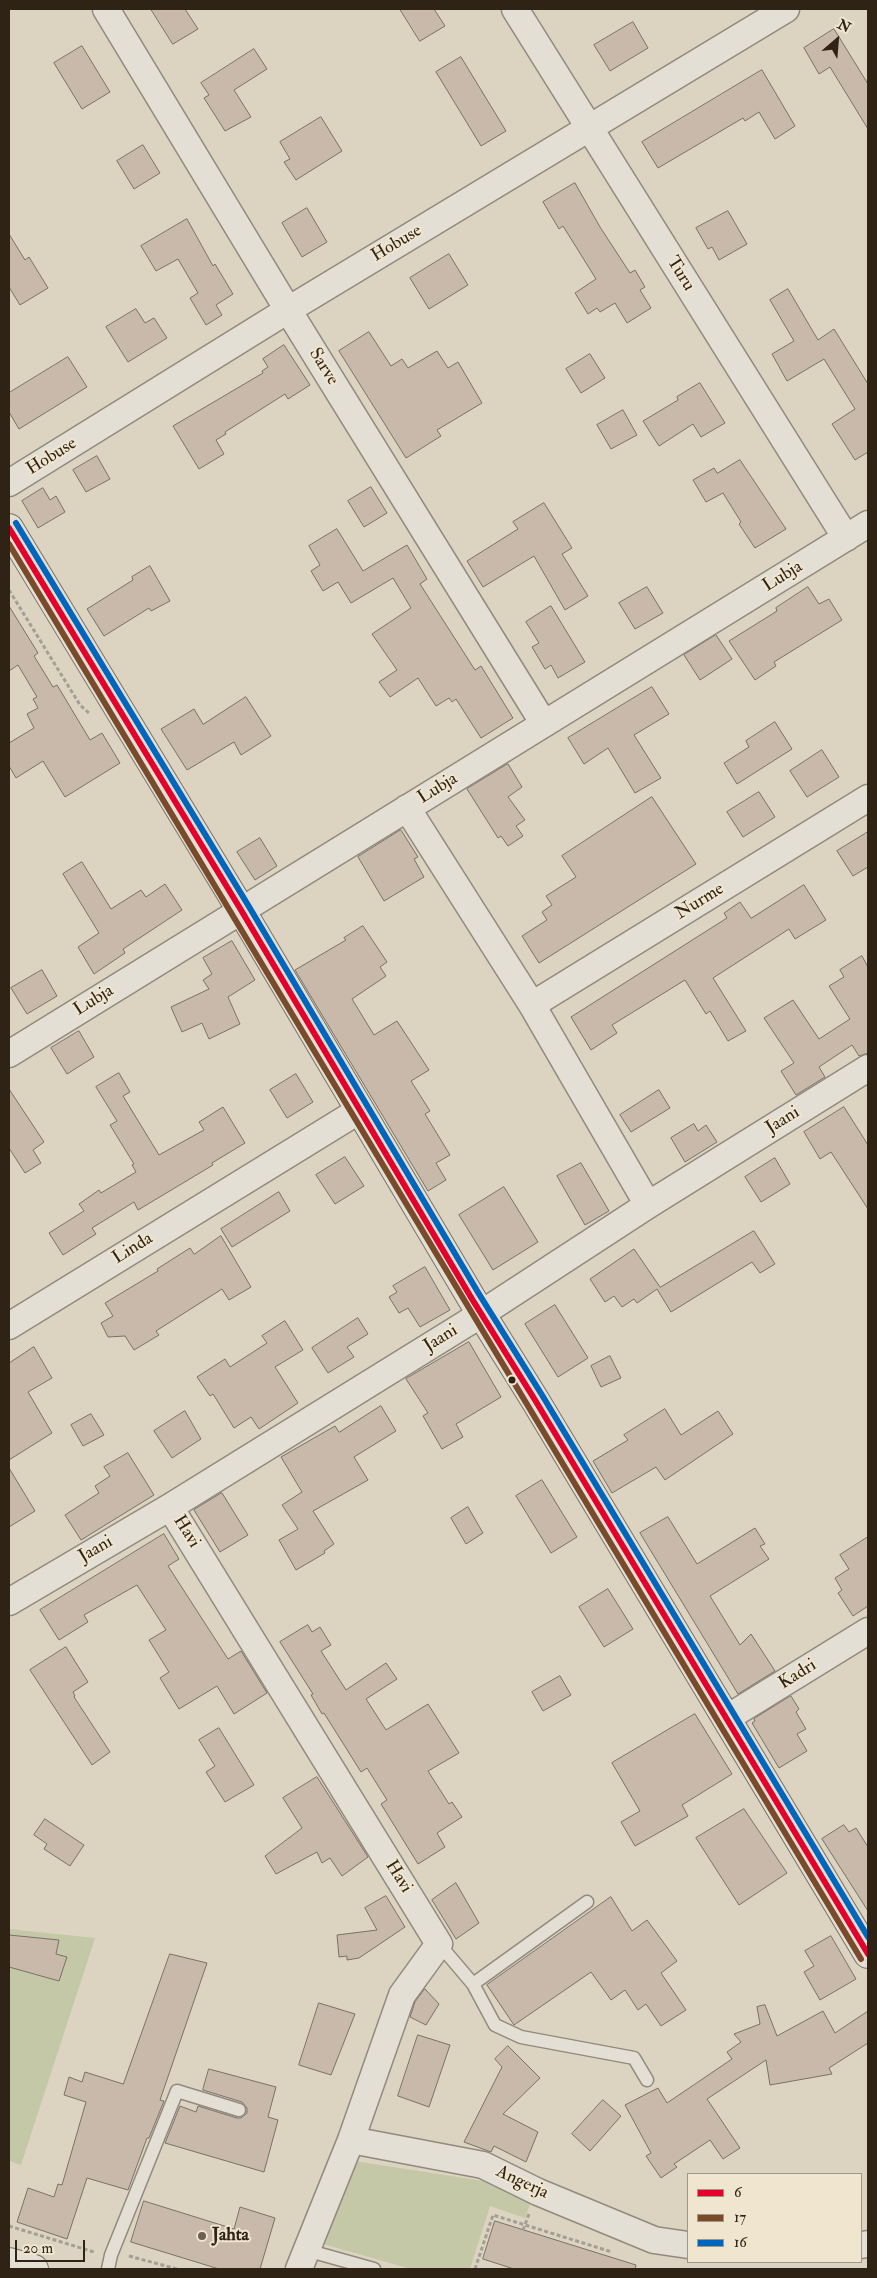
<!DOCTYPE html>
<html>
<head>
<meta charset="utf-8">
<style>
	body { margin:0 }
	#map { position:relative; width:877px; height:2278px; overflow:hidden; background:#dcd3c0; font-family:"IM FELL Double Pica",serif }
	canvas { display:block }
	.frame { position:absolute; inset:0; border:10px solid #2f2315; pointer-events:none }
	.legend { position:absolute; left:687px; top:2173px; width:175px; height:90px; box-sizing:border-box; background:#f0e5ce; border:1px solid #a39784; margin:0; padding:6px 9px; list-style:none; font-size:15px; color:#2f2315 }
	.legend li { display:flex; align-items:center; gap:10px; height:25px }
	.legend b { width:25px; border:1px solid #a39784 }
	.north { position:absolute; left:812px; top:15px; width:50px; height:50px; -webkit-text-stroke:4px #f0e5ce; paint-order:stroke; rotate:27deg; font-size:14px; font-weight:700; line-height:20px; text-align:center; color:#2f2315 }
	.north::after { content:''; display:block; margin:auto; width:18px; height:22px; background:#2f2315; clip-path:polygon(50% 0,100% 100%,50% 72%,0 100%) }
	.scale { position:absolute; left:15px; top:2240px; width:70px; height:22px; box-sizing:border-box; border:2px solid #2f2315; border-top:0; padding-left:6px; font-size:15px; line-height:18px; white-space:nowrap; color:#2f2315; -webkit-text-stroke:4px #f0e5ce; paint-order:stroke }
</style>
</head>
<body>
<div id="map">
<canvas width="877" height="2278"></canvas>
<div class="frame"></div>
<ul class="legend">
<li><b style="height:6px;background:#e4002b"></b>6</li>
<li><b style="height:6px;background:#7a4b2a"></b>17</li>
<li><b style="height:6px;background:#0065bd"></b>16</li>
</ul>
<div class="north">N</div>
<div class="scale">20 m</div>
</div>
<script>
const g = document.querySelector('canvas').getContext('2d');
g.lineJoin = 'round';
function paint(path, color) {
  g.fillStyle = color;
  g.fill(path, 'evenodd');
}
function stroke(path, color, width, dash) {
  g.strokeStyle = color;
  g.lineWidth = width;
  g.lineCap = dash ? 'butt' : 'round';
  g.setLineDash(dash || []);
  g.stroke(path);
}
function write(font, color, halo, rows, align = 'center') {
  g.font = font + ' "IM FELL Double Pica",serif';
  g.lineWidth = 4;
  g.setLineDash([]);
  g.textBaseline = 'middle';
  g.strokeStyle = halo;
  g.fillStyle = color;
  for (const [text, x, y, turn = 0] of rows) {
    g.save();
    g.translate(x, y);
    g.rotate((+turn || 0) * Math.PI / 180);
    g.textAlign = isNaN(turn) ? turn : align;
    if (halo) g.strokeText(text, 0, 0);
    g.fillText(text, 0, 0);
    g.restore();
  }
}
const green = new Path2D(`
	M9,1929L95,1938L21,2165L9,2161Z
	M354,2161L490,2182L532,2199L525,2218L490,2206L470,2269H411L323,2244Z`);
const building = new Path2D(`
	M151,9H185L198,29L173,44Z
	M400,9H434L445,26L420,41Z
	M633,22L648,48L610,71L594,45Z
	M834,29L868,84V129L830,67L819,74L804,48Z
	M82,46L110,92L82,109L54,63Z
	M254,49L267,69L234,90L251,117L225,131L204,98L209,95L201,83Z
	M461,57L506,131L481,146L436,72Z
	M762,70L795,126L775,139L759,112L745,121L743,118L658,168L642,142Z
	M321,117L342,151L296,180L284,162L290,159L280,142Z
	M143,145L160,173L134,189L117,161Z
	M575,183L600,227L630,273L635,270L645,287L640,290L651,308L627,323L615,303L600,312L597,308L588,314L575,293L596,279L563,226L559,229L543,202Z
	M307,208L327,242L302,257L282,223Z
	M728,211L747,244L719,260L712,247L708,249L696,228Z
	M187,219L213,266L215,264L233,294L216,305L222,315L206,325L190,298L198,293L178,259L156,271L141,246Z
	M9,234L25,260L29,257L48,288L20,305L9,287Z
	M449,254L468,285L429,309L410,278Z
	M788,289L818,340L834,329L868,384V452L855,460L832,424L855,409L824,359L787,381L772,354L794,341L770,300Z
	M136,309L145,323L154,318L167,338L128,362L106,327Z
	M369,332L391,366L402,359L408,368L437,351L448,368L458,362L482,403L437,430L441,436L406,458L339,351Z
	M284,345L310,385L288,399L285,394L225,432L226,434L216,440L224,454L199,469L173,426L263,373L262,371L268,367L263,359Z
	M590,354L605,378L581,393L566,369Z
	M68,357L87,387L19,429L9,412V393Z
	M700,383L725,423L701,437L693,424L659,446L643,421L678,400L677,397Z
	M623,410L637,435L611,449L597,425Z
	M97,456L110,479L86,492L73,470Z
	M740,460L786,529L755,548L739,524L741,522L723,493L706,502L693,480L714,468L717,473Z
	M371,487L387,513L364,527L348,501Z
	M43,488L50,500L56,496L65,512L38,528L22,501Z
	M544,503L572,548L562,554L588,596L565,610L534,556L483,587L467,561L518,529L513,522Z
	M337,529L363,571L407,545L427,579L420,584L475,670L481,666L513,718L481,738L456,699L452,702L449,698L436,706L418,678L390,697L379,682L397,670L372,634L411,608L393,578L351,603L338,582L323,591L311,571L320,565L309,546Z
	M150,566L170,601L151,611L149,608L104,636L87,609L133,580L132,577Z
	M647,587L663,613L635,629L619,603Z
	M808,587L819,604L829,599L842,620L774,662L776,666L755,680L729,641L777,611L776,608Z
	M9,606L38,653L34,656L53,687L57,685L90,740L102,733L120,763L65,797L43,761L16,778L9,766V743L34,728L27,714L38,708L33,699L37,697L18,665L9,671Z
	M551,606L585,662L558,678L551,665L545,669L532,647L539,643L526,622Z
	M716,635L732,659L700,680L684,655Z
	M652,687L669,714L634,735L661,778L635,793L608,748L584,764L568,738Z
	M246,697L271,736L241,755L234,742L187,770L161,729L194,709L203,724Z
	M775,722L792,749L737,784L724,763L749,747L746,741Z
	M822,750L839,777L807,797L790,771Z
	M508,764L522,787L508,797L525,820L516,826L523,836L508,846L501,836L498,838L467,789Z
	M759,792L775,817L743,837L727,812Z
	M652,797L696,864L539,963L522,936L547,920L542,912L552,905L546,896L576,877L562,856Z
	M401,830L418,857L414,859L424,877L384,901L358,857Z
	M868,832V867L853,876L837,851Z
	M260,838L277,866L255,880L237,852Z
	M82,862L111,909L141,890L146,897L165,884L182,910L123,949L125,953L94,974L78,947L99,933L63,874Z
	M804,885L826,920L795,939L789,929L713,978L746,1031L728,1041L710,1011L706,1014L685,980L612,1025L617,1033L591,1050L571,1017L727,918L724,913L740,902L751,918Z
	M363,926L387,962L380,967L386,976L352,999L374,1035L397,1021L429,1070L411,1081L430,1111L425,1114L450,1155L436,1163L446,1180L428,1191L295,970L346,940L344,938Z
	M232,941L255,980L228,997L240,1024L209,1039L202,1023L182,1032L171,1007L209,989L203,980L212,974L203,958Z
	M862,956L868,967V1053L859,1056L852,1045L819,1067L825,1077L796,1095L781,1071L794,1063L764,1018L793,1000L819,1039L850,1019L829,986L844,977L840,970Z
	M42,970L57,996L27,1014L11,988Z
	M79,1031L94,1057L67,1074L51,1048Z
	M119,1073L130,1092L123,1096L159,1155L204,1130L199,1122L223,1107L245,1143L212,1163L213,1165L138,1210L134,1202L92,1228L96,1234L63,1255L49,1233L84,1211L79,1204L99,1190L101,1193L136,1172L132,1165L134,1164L110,1125L117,1121L96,1087Z
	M296,1074L313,1102L287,1118L270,1090Z
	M9,1089L44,1142L33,1150L41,1163L25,1173L9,1148Z
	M659,1090L670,1108L631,1132L620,1115Z
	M844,1107L868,1145V1209L831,1152L820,1159L804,1132Z
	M694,1124L698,1131L706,1125L717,1142L685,1162L671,1138Z
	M345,1157L364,1186L335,1204L316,1175Z
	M775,1158L790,1184L761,1202L745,1177Z
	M581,1163L609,1211L585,1225L557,1176Z
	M504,1187L538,1242L493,1270L459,1215Z
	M279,1192L290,1211L232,1247L221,1229Z
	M754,1231L775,1264L760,1273L752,1262L671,1312L657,1289L637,1303L634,1299L622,1307L614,1296L605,1302L590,1279L634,1249L660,1287Z
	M221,1236L251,1287L229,1300L222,1289L156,1331L159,1335L134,1350L125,1336L108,1337L101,1323L113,1316L105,1303L158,1271L157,1269L190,1248L194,1254Z
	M425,1267L450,1310L420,1327L408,1308L399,1313L389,1297L397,1292L393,1286Z
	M555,1305L588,1358L558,1377L525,1324Z
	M358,1318L368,1334L347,1347L354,1357L328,1373L312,1348Z
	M285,1321L303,1350L275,1367L298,1403L259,1429L251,1417L234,1428L213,1394L210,1396L197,1377L225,1359L230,1367L267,1343L262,1336Z
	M469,1342L501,1397L456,1424L463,1437L442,1449L423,1416L428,1413L406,1379Z
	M34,1347L52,1378L28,1392L52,1433L9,1460V1361L10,1362Z
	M610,1356L621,1378L601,1387L591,1366Z
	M381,1406L396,1431L354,1457L368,1480L313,1511L334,1544L324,1551L325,1553L296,1570L279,1540L298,1529L282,1505L302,1492L281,1457L335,1426L339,1432Z
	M665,1409L681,1435L718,1411L733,1434L665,1480L656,1467L612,1493L593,1461L628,1440L624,1435Z
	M185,1411L201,1439L172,1458L154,1431Z
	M91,1414L104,1435L83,1446L71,1425Z
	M128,1453L154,1495L81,1540L65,1515L99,1493L95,1486L110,1476L104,1467Z
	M9,1468L35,1511L9,1527Z
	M542,1480L577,1537L551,1553L516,1496Z
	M222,1493L248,1535L220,1552L194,1510Z
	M468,1507L483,1533L466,1544L451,1518Z
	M668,1517L697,1564L755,1528L765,1544L760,1546L769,1559L710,1596L740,1645L751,1634L775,1671L738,1694L640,1533Z
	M164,1534L179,1559L168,1566L228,1659L241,1651L267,1693L234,1714L217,1686L179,1709L160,1678L169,1672L149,1640L166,1630L137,1585L84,1615L88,1622L59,1640L40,1610Z
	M868,1537V1606L853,1616L838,1593L842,1590L835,1578L849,1569L840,1555Z
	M608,1589L633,1629L604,1647L579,1607Z
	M308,1625L312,1632L320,1627L331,1645L321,1651L346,1690L386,1663L397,1679L366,1699L386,1730L428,1704L459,1753L428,1771L449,1804L452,1802L462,1817L437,1833L445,1847L418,1864L381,1804L387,1800L367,1768L361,1772L324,1713L322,1714L311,1695L313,1694L280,1642Z
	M66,1647L88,1682L73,1692L75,1696L74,1697L110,1752L92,1765L30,1670Z
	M560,1676L571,1695L543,1711L532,1692Z
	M791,1696L799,1709L796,1712L806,1729L797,1734L807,1751L779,1768L752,1723L755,1721L754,1719Z
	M695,1714L732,1774L682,1805L688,1816L635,1846L621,1822L640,1811L612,1763Z
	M219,1728L254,1785L225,1802L206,1772L215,1766L199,1740Z
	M317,1777L368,1857L342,1876L330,1858L322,1863L317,1852L276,1874L265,1856L302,1828L283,1798Z
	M744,1809L787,1873L739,1905L696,1838Z
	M45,1819L84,1845L70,1866L44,1849L47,1844L34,1835Z
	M844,1825L849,1832L856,1828L868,1847V1911L822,1839Z
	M456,1883L479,1923L456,1939L432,1900Z
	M386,1896L405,1927L359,1958L347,1960V1956L339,1957L337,1935L377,1930L365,1908Z
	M611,1897L632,1931L647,1920L677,1961L661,1973L686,2010L661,2026L646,2004L638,2010L625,1990L611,2000L591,1972L514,2025L487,1985Z
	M9,1935L59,1940L56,1954L67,1957L59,1981L9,1967Z
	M831,1936L856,1979L820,2000L804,1972L814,1966L805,1951Z
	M170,1954L207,1963L160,2100L164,2101L149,2138H147L128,2190L87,2178L67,2239L17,2222L28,2188L54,2197L58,2184L62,2185L86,2102L64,2095L69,2077L82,2082L85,2072L123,2084Z
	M425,1989L439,2004L426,2025L410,2017L415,2002Z
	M319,2003L355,2014L331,2075L299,2065Z
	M765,2005L777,2036L823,2011L835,2033L868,2011V2043L829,2068L832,2074L770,2085L766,2060L707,2099L740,2148L723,2159L710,2140L674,2164L677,2167L661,2178L646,2156L651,2153L625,2105L658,2088L667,2103L732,2059L727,2052L741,2042L734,2034L760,2024L757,2007Z
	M418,2035L450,2045L429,2107L398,2096Z
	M508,2046L540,2078L503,2114L538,2132L526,2162L494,2146L491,2152L464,2142L502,2067L495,2059Z
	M209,2069L276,2087L268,2117L278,2120L264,2172L165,2143L180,2106L196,2112L198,2106L237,2118H241L247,2113V2108L242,2102L203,2090Z
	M603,2100L621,2116L590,2151L572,2134Z
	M144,2201L234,2229L240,2207L275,2218L260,2269H219L131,2242Z
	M495,2221L636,2265L635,2269H514L483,2259Z`);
const path = new Path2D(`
	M9,590L80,705L90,714
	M9,2226L94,2252
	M523,2230L529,2214
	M129,2256L177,2269
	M475,2269L493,2215L612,2252`);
const lane = new Path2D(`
	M439,1944L473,1984L495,2025L521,2037L634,2058L647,2080
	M473,1984L587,1902
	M306,2250L374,2269
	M108,2269L111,2255L177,2091L239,2110`);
const street = new Path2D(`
	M106,9L288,310L544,724
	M515,9L846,538
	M9,483L288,310L786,9
	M407,808L532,1005L648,1205
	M532,1005L868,798
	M9,1054L868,524
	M9,1326L360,1110
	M170,1507L439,1944L402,1995L351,2140L299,2269
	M9,1602L170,1507L467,1323L648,1205L868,1068
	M727,1718L868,1631
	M351,2140L483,2165L538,2192L654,2240L688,2245
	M861,2245L868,2244`);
const secondary = new Path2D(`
	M9,528L241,910L472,1299L535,1400L868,1954
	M9,2262L34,2269`);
const bus1 = new Path2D(`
	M9,528L241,910L472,1299L535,1400L868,1954`);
const bus2 = new Path2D(`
	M9,544L861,1959`);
const bus3 = new Path2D(`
	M16,523L248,905L479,1294L542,1395L868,1937`);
const markers = [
	[512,1380,4.5,"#2f2315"],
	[202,2236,5,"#6c6151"]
];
const streetNames = [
	["Hobuse",397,244,-31],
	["Turu",680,274,58],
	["Sarve",323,367,58],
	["Hobuse",52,457,-32],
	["Lubja",783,577,-32],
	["Lubja",438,789,-32],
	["Nurme",700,902,-32],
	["Lubja",94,1001,-32],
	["Jaani",783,1121,-32],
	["Linda",133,1249,-32],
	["Jaani",441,1339,-32],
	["Havi",186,1532,58],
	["Jaani",96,1550,-30],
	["Kadri",798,1675,-32],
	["Havi",398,1877,58],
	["Angerja",522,2183,25]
];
const poiNames = [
	["Jahta",212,2236]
];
paint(green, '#c4c8a6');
paint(building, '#c8b9ab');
stroke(building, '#787266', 1);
stroke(lane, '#918a7d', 15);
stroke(street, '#918a7d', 29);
stroke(secondary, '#787266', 30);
stroke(path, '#a39e96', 3, [4, 2.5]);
stroke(lane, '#e4dfd5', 12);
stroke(street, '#e4dfd5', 26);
stroke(secondary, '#e4dfd5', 28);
stroke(bus1, '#e4002b', 6);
stroke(bus2, '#7a4b2a', 6);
stroke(bus3, '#0065bd', 6);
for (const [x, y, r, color] of markers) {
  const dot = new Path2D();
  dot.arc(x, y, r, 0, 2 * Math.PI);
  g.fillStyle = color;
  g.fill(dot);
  stroke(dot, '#f0e5ce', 2);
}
write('18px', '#2f2315', '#f0e5ce', streetNames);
write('bold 18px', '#2f2315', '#f0e5ce', poiNames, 'left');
</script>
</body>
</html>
